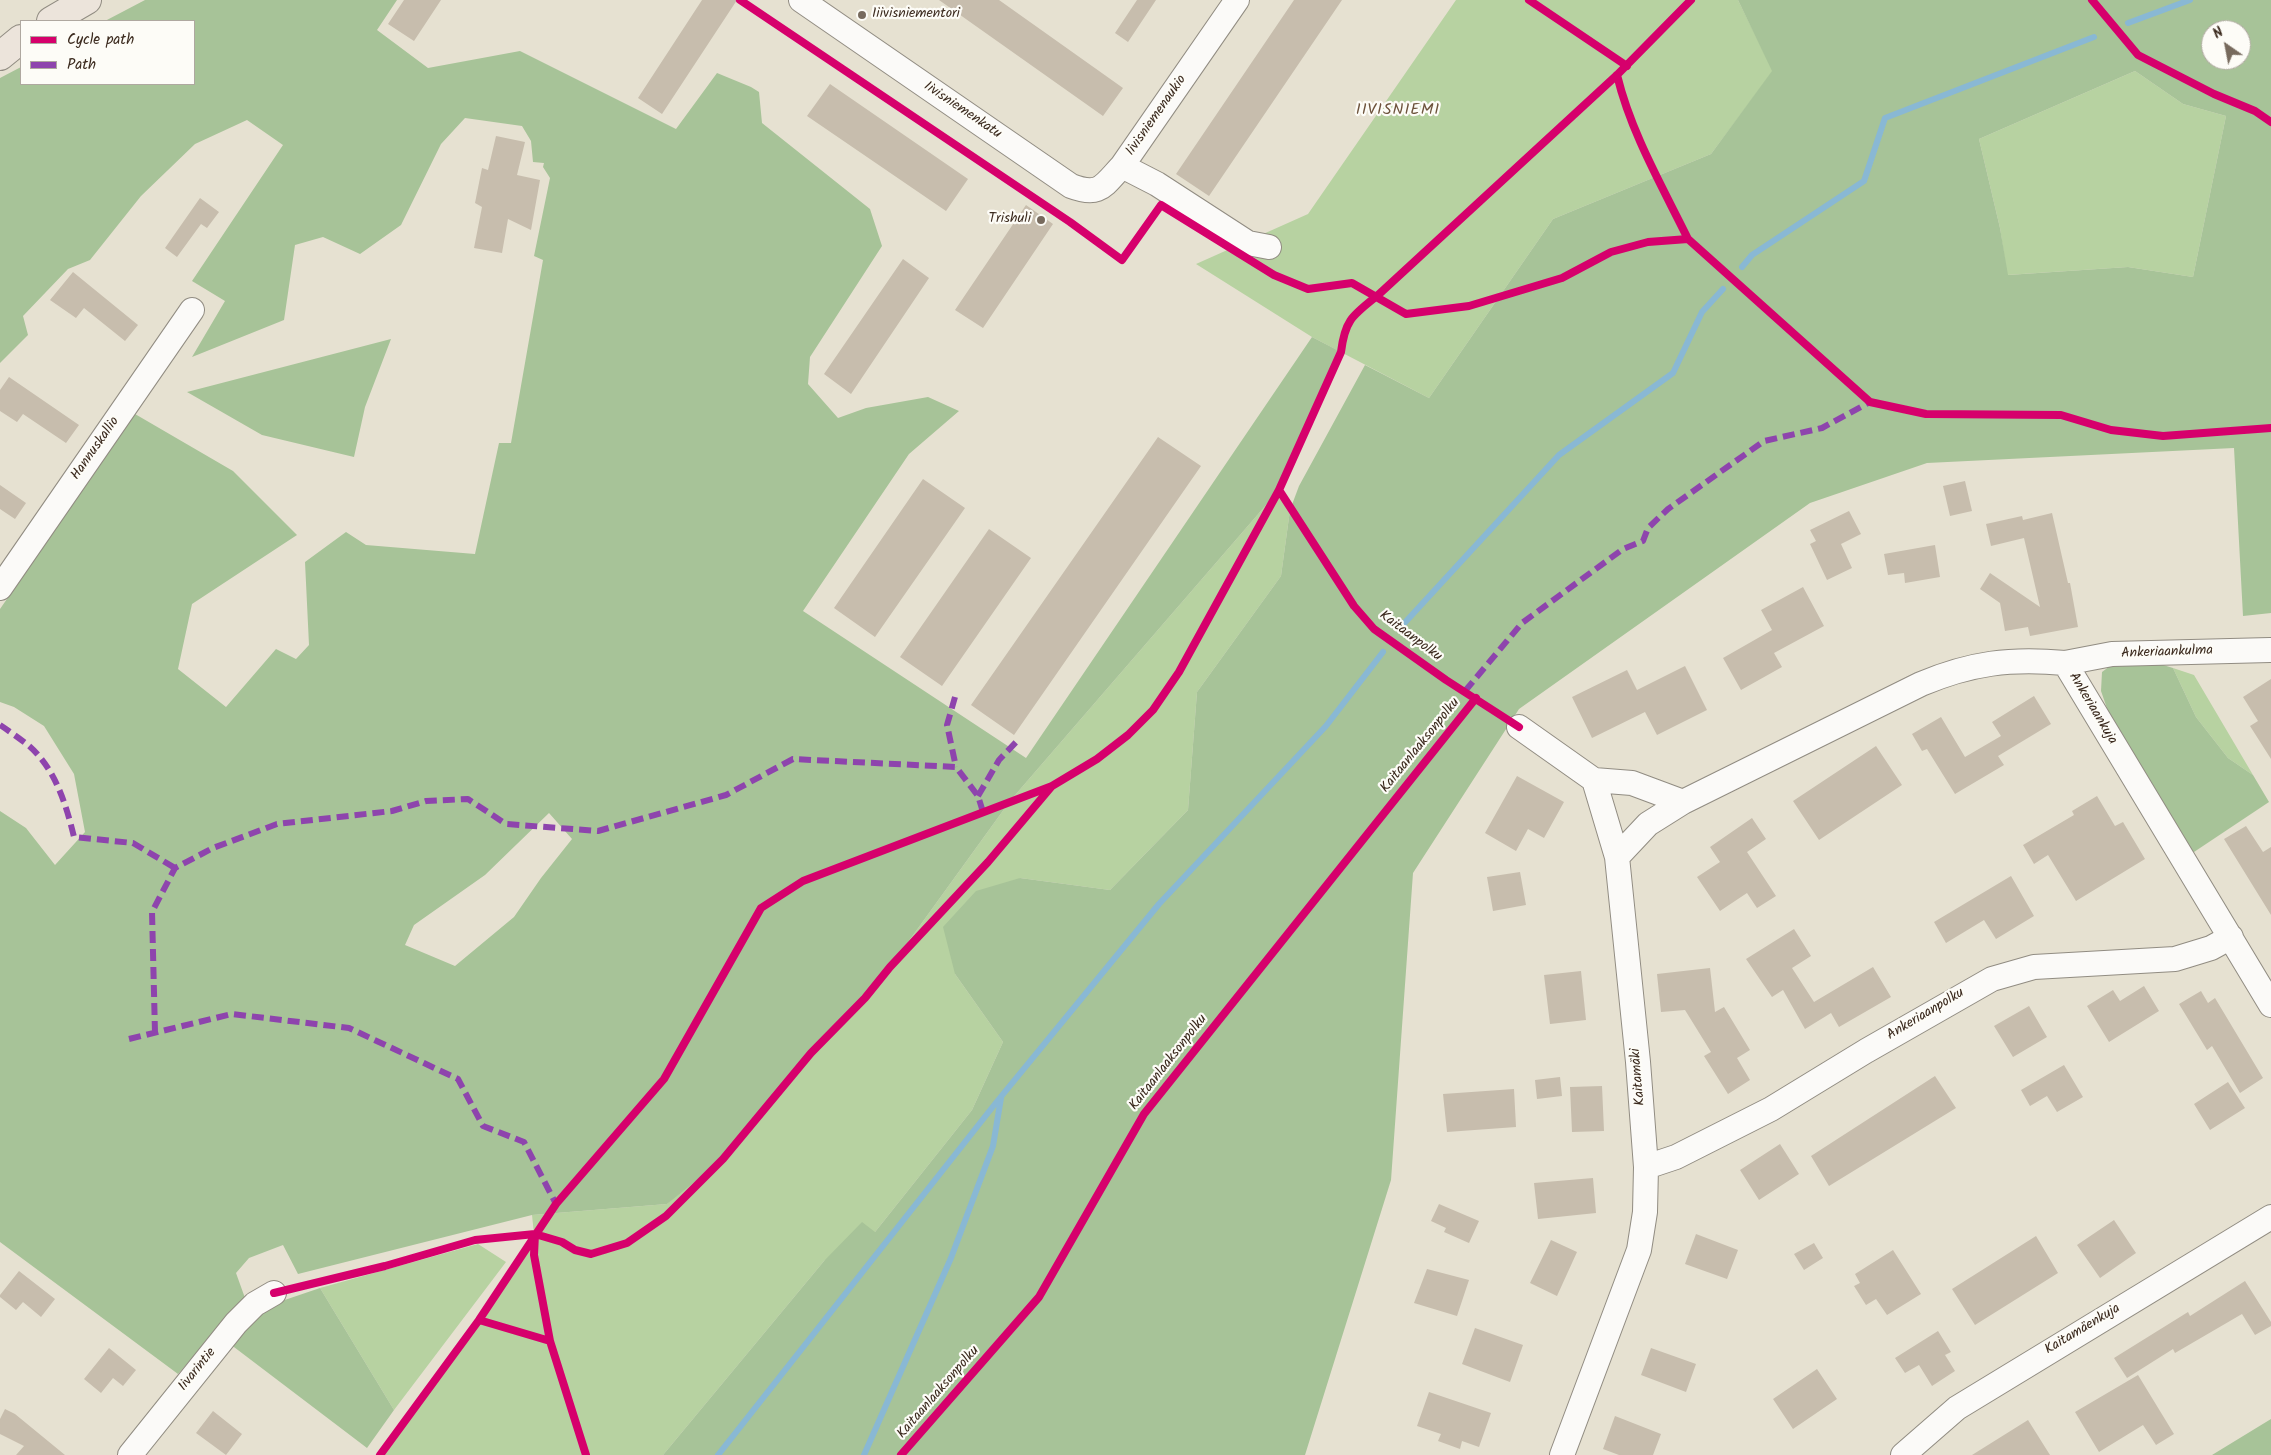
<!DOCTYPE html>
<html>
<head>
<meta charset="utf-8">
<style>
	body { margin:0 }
	#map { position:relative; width:2271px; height:1455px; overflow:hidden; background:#e6e1d1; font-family:Kalam,sans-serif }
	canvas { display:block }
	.legend { position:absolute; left:20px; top:20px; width:175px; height:65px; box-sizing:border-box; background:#fdfcf7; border:1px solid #afa8a0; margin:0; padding:6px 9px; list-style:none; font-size:15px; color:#3b2a1e }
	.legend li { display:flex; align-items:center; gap:10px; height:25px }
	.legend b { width:25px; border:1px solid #afa8a0 }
	.north { position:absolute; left:2201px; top:20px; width:50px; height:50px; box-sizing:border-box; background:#fdfcf7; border:1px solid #afa8a0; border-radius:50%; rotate:327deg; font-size:14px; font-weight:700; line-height:20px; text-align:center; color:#3b2a1e }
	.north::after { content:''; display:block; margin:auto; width:18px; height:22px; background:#776a5d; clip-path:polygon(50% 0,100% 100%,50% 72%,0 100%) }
</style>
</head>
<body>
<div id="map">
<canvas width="2271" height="1455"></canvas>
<ul class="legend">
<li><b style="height:6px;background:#d6006c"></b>Cycle path</li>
<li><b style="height:6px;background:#8e44ad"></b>Path</li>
</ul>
<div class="north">N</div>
</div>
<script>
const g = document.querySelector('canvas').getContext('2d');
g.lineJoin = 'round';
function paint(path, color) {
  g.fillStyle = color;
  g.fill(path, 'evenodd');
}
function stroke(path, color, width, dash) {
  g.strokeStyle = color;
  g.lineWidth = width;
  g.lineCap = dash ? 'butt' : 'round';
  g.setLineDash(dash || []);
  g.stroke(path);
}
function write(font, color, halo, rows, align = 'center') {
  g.font = font + ' Kalam,sans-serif';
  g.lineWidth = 4.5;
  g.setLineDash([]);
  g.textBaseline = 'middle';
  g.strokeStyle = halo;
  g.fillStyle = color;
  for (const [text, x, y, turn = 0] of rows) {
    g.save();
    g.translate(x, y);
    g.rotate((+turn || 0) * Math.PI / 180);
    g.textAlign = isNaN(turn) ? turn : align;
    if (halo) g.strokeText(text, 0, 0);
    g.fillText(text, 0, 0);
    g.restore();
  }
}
const green = new Path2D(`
	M1456,0H1738L1773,71L1711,154L1553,219L1429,398L1312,337L1196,264L1308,214Z
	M2135,71L2183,104L2226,116L2193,277L2128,267L2007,275L2000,228L1979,139Z
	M1279,490L1290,510L1281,576L1197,692L1188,810L1110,890L1020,878L955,974L1003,1042L972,1110L875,1232L824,1261L663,1455H380L479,1320L534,1234L532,1215L667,1204L865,998L890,967L1010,801Z
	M2173,668L2194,675L2253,775L2228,758L2196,717Z
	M478,1244L506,1262L394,1410L320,1288Z`);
const forest = new Path2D(`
	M145,0H397L377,30L428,68L520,51L676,129L717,73L751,87L759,92L762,123L870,209L882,246L810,357L808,384L838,418L866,408L928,397L959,411L909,454L803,611L1026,758L1312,337L1341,352L1279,490L1010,801L890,967L865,998L811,1053L723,1159L667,1204L532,1215L298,1274L283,1245L249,1258L236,1273L245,1298L178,1374L0,1242V811L26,828L55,865L85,832L74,774L44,726L14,707L0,702V609L135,414L233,471L297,535L192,604L178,669L226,707L276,649L296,659L309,645L305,562L346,532L366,545L475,554L499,443H511L543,260L534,256L550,178L543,167L544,163L533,162L531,141L522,126L465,118L441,144L401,225L360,254L323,237L295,245L284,320L192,357L225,301L192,281L283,145L247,120L195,144L141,196L90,260L68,269L23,316L28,335L0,363V78L21,67V84H194V21H105ZM549,813L572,839L541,878L514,917L455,966L405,945L414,925L485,875Z
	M1738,0H2271V613L2243,616L2234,448L1927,463L1810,503L1519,709L1413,873L1391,1180L1305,1455H663L824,1261L862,1222L875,1232L972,1110L1003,1042L955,974L943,927L976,891L1020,878L1110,890L1188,810L1197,692L1281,576L1290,510L1299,486L1365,365L1429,398L1553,219L1711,154L1772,71ZM2211,30H2241V60H2211ZM2135,71L2183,104L2226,116L2193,277L2128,267L2008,275L2000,228L1979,139Z
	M391,339L365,407L354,457L262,435L187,392Z
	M2150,661L2173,668L2196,717L2228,758L2253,775L2269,802L2191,854L2111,720L2101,691L2102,672L2110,666Z
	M320,1288L394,1410L367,1448L230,1344L267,1306Z
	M2271,1419V1455H2212Z`);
const stream = new Path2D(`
	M2128,23L2190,0
	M1742,267L1752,255L1864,181L1885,118L2094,37
	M1399,629L1559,455L1673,373L1702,312L1723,289
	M718,1455L995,1104L1159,904L1326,726L1383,652
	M864,1455L951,1258L993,1146L1001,1098`);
const building = new Path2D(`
	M404,0H441L414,41L388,24Z
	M702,0H737L662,114L638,98Z
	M939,0H999L1123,88L1103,116Z
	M1137,0H1156L1128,42L1115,33Z
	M1294,0H1342L1209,196L1176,174Z
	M830,84L968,179L946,211L807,116Z
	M496,136L525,142L517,175L540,180L531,230L508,219L502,253L474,248L482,207L475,203L482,168L488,170Z
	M200,198L219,212L207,228L201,224L177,257L165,248Z
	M1026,205L1053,224L983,328L955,310Z
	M903,259L929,278L851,394L824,374Z
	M73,272L138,325L125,341L84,308L76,318L50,300Z
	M9,377L79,425L66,443L23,414L17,422L0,411V390Z
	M1158,437L1201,466L1014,735L971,705Z
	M923,479L965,508L875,637L834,608Z
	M1965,481L1972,511L1950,516L1943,486Z
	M0,485L26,503L15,519L0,509Z
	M1849,511L1861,534L1841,544L1852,568L1827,580L1810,544L1816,541L1810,530Z
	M2052,513L2068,583H2070L2078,627L2030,636L2028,627L2005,631L2000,603L1980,589L1990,573L2040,607L2024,538L1991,546L1986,524L2022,516L2023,520Z
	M989,529L1031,558L942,686L900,657Z
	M1935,545L1940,577L1905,583L1904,573L1888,575L1884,554Z
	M1803,587L1824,626L1774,653L1782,667L1741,690L1723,658L1772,630L1761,610Z
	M1685,666L1707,710L1657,735L1645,712L1592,738L1572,697L1627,670L1637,690Z
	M2271,679V759L2250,726L2258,721L2243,697Z
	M2034,696L2051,724L1998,756L2004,765L1955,794L1927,749L1922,751L1912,734L1941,717L1965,757L2001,736L1992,722Z
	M1876,746L1902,785L1819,840L1793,801Z
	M1517,776L1564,802L1544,838L1528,829L1516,851L1485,833Z
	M2097,796L2115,826L2123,822L2145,859L2076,901L2048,855L2034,864L2023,845L2074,815L2072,811Z
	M1752,818L1766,839L1747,852L1776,896L1757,908L1747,893L1720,911L1697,877L1720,862L1710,847Z
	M2246,826L2263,852L2271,847V915L2224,839Z
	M1520,872L1526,905L1493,911L1487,877Z
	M2011,876L2034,916L1996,939L1984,920L1946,943L1934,922Z
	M1794,929L1811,956L1792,968L1814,1002L1873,967L1891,997L1839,1027L1831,1013L1805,1029L1783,990L1772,997L1746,959Z
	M1710,968L1715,1012L1724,1007L1750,1050L1737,1058L1750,1080L1728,1094L1704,1056L1711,1052L1685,1010L1661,1012L1657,974Z
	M1581,971L1586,1020L1550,1024L1544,975Z
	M2144,986L2159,1011L2109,1042L2087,1006L2113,990L2120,1001Z
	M2201,991L2208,1003L2215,998L2263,1078L2240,1093L2212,1046L2207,1050L2179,1004Z
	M2029,1006L2047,1037L2013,1057L1994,1026Z
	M2064,1065L2083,1097L2057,1112L2047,1096L2030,1106L2021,1090Z
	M1935,1076L1956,1108L1829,1186L1811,1156Z
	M1560,1077L1562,1096L1537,1099L1535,1080Z
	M2228,1082L2245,1108L2210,1130L2194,1104Z
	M1602,1086L1604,1131L1572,1132L1570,1087Z
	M1514,1089L1516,1127L1447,1132L1443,1094Z
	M1780,1144L1799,1174L1759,1200L1740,1170Z
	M1593,1178L1596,1213L1538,1219L1534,1183Z
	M1439,1204L1479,1221L1469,1243L1444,1232L1446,1228L1431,1221Z
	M2114,1220L2136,1253L2100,1278L2077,1245Z
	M1696,1234L1738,1250L1727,1279L1685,1264Z
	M2036,1236L2058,1273L1975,1325L1952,1289Z
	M1551,1240L1577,1252L1557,1296L1530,1283Z
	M1814,1243L1823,1258L1804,1270L1794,1254Z
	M1893,1250L1921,1294L1887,1315L1876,1299L1866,1305L1854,1286L1860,1283L1855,1274Z
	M1427,1269L1469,1280L1457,1316L1414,1303Z
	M19,1271L55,1299L41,1317L23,1302L16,1310L0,1297V1295Z
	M2245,1281L2271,1322V1326L2255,1335L2242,1314L2175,1353L2173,1349L2127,1378L2114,1358L2188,1312L2190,1316Z
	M1475,1328L1523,1345L1510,1382L1462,1364Z
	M1938,1331L1951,1352L1945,1355L1955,1371L1932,1386L1919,1365L1905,1373L1895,1358Z
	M109,1348L136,1370L123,1386L113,1378L101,1393L84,1379Z
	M1651,1348L1696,1364L1686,1392L1641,1375Z
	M1817,1369L1837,1399L1793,1429L1773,1399Z
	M2138,1375L2174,1434L2156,1445L2143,1425L2099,1452L2075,1412Z
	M1429,1392L1491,1413L1479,1447L1462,1441L1460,1449L1438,1441L1441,1434L1417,1426Z
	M5,1409L15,1414L65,1455H16L24,1446L0,1434V1419Z
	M213,1411L242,1434L226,1455L196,1433Z
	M1615,1416L1661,1434L1653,1455H1619L1603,1449Z
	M2028,1420L2050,1455H1972Z`);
const minor = new Path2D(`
	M801,0L1071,186C1100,197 1103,186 1122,166L1237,0
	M1122,166L1157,184L1248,243L1269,247
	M0,588L192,310
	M2065,663L2112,654L2270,650
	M1519,727L1594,780L1617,857L1638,1062L1646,1167L1645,1212L1639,1250L1562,1455
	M1594,780L1632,783L1683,802
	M1617,857L1648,824L1683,802L1921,684C1971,663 2010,658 2065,663L2271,1005
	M1646,1167L1676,1157L1771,1109L1866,1051L1992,979L2034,967L2175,959L2211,948L2231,937
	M130,1455L236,1323L255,1304L274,1293
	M1903,1455L1957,1408L2271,1217`);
const major = new Path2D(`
	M51,21L87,0
	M0,56L21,39`);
const quiet = new Path2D(`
	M1465,691L1522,623L1623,549L1643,541L1648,528L1668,509L1764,441L1822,428L1870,402
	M955,697L947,725L956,767
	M0,725C9,731 19,738 28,745C55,768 66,804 74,837L133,843L175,868
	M978,796L999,760L1019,739
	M155,1033L152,912L175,868L213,848L277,824L392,811L426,801L468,799L506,824L598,831L726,795L793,759L956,767L978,796L983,812
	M129,1039L232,1014L349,1028L458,1079L483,1126L524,1142L556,1204`);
const cycleway = new Path2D(`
	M740,0L1070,222L1122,260L1161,205L1274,275L1308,289L1352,283L1406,314L1469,306L1562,278L1611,252L1648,242L1688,239L1870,402L1926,414L2061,415L2111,430L2163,436L2271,428
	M1529,0L1627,66
	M2092,0L2138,55L2214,94L2255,111L2271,122
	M1617,75C1631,133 1662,186 1688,239
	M1279,490L1354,606L1374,629L1446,680L1519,727
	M535,1234L534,1255L550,1341
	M274,1293L385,1266L475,1240L535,1234L562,1242L575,1250L591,1254L627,1243L666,1216L723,1159L811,1053L865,998L890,967L988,862L1052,786
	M479,1320L550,1341L586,1455
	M380,1455L479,1320L556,1204L664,1079L761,908L803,881L1052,786L1097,759L1128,735L1153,710L1179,672L1279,490L1341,352C1345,320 1352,316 1377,296L1617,75L1691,0
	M901,1455L1039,1297L1144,1114L1476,698`);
const markers = [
	[862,15,5,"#776a5d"],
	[1041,220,5,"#776a5d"]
];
const poiNames = [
	["Iiivisniementori",872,15],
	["Trishuli",1031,220,"right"]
];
const streetNames = [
	["Iivisniemenkatu",962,111,34],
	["Iivisniemenaukio",1157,116,-55],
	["Hannuskallio",96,449,-55],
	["Kaitaanpolku",1410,637,37],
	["Ankeriaankulma",2167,653,-2],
	["Ankeriaankuja",2092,709,59],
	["Kaitaanlaaksonpolku",1421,746,-51],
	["Ankeriaanpolku",1926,1015,-31],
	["Kaitaanlaaksonpolku",1169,1063,-52],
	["Kaitamäki",1639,1077,-95],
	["Kaitamäenkuja",2083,1330,-31],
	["Iivarintie",198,1370,-51],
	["Kaitaanlaaksonpolku",939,1393,-49]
];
const quarterNames = [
	["IIVISNIEMI",1398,111]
];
paint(green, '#b7d2a1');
paint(forest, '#a7c398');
stroke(stream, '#89b8d4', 6);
paint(building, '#c7bdad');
stroke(minor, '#918c82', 26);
stroke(major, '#918c82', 30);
stroke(minor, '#fbfaf8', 24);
stroke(major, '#ece4db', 28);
stroke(quiet, '#8e44ad', 6, [12, 6]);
stroke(cycleway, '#d6006c', 8);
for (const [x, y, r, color] of markers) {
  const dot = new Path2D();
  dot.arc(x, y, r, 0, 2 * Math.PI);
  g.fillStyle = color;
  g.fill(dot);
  stroke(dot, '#fdfcf7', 2);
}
write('14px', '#3b2a1e', '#fdfcf7', poiNames, 'left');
write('14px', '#3b2a1e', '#fdfcf7', streetNames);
g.letterSpacing = '1px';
write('16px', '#6d533c', '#fdfcf7', quarterNames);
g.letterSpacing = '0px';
</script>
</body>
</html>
